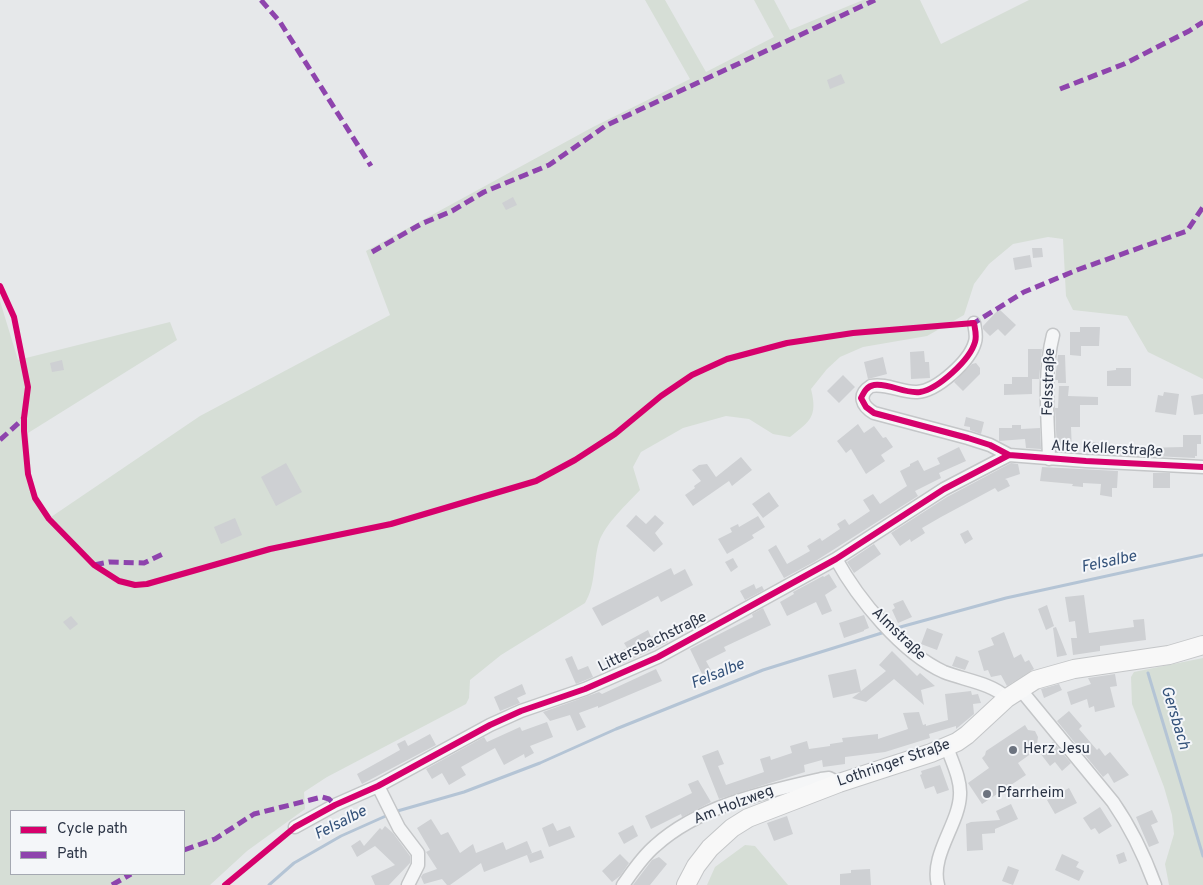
<!DOCTYPE html>
<html>
<head>
<meta charset="utf-8">
<style>
	body { margin:0 }
	#map { position:relative; width:1203px; height:885px; overflow:hidden; background:#e6e8ea; font-family:Overpass,sans-serif }
	canvas { display:block }
	.legend { position:absolute; left:10px; top:810px; width:175px; height:65px; box-sizing:border-box; background:#f4f6f9; border:1px solid #a4a8b1; margin:0; padding:6px 9px; list-style:none; font-size:15px; color:#2b3445 }
	.legend li { display:flex; align-items:center; gap:10px; height:25px }
	.legend b { width:25px; border:1px solid #a4a8b1 }
</style>
</head>
<body>
<div id="map">
<canvas width="1203" height="885"></canvas>
<ul class="legend">
<li><b style="height:6px;background:#d6006c"></b>Cycle path</li>
<li><b style="height:6px;background:#8e44ad"></b>Path</li>
</ul>
</div>
<script>
const g = document.querySelector('canvas').getContext('2d');
g.lineJoin = 'round';
function paint(path, color) {
  g.fillStyle = color;
  g.fill(path, 'evenodd');
}
function stroke(path, color, width, dash) {
  g.strokeStyle = color;
  g.lineWidth = width;
  g.lineCap = dash ? 'butt' : 'round';
  g.setLineDash(dash || []);
  g.stroke(path);
}
function write(font, color, halo, rows, align = 'center') {
  g.font = font + ' Overpass,sans-serif';
  g.lineWidth = 4;
  g.setLineDash([]);
  g.textBaseline = 'middle';
  g.strokeStyle = halo;
  g.fillStyle = color;
  for (const [text, x, y, turn = 0] of rows) {
    g.save();
    g.translate(x, y);
    g.rotate((+turn || 0) * Math.PI / 180);
    g.textAlign = isNaN(turn) ? turn : align;
    if (halo) g.strokeText(text, 0, 0);
    g.fillText(text, 0, 0);
    g.restore();
  }
}
const green = new Path2D(`
	M645,0H665L706,72L774,37L754,0H774L790,30L863,0H920L941,44L1029,0H1203V379L1148,352L1127,316L1073,310L1066,296L1063,239L1048,237L1013,244L989,264L974,284L964,315L927,336L863,347L840,357L827,369L811,389C818,417 810,421 790,437L773,434L749,419L726,416L683,428L641,452L633,467L640,490C627,504 605,524 599,542C593,562 596,585 585,603L501,655L470,680L469,698L466,704L327,777L304,792L305,809L247,851L210,885H0V301L18,360L170,322L177,340L28,433L31,477L37,497L51,517L200,416L390,315L366,251L593,127L690,79ZM11,811H184V874H11Z
	M1203,658V885H1169L1165,864L1174,834L1172,815L1164,787L1132,704L1131,677L1134,672Z
	M745,845L755,846L788,885H707L715,867Z`);
const stream = new Path2D(`
	M893,629L1006,598L1203,555
	M1148,673L1203,856
	M394,812L464,792L540,763L616,729L763,670L885,632
	M269,885L294,863L341,836L388,815`);
const building = new Path2D(`
	M841,74L845,83L830,89L827,80Z
	M513,197L517,205L506,210L502,203Z
	M1032,248H1042L1043,257L1033,258Z
	M1030,255L1032,267L1015,270L1013,258Z
	M999,309L1016,325L1005,336L998,329L990,336L983,329V326Z
	M1080,327H1100L1099,346H1081V356L1070,355V332H1080Z
	M1028,349H1042L1039,379H1032V394L1004,395V384H1012V377H1028Z
	M924,351L925,362H929L930,378L911,379L910,352Z
	M1058,355H1065L1066,383H1058V380H1055Z
	M883,357L887,374L868,379L864,362Z
	M62,360L64,370L52,372L50,363Z
	M976,363L980,368V374L963,391L954,382L972,364Z
	M1116,368H1131V386H1107V371L1116,370Z
	M843,375L855,387L839,403L827,391Z
	M1059,386H1069L1068,396L1098,397V405H1080V427H1071L1072,452L1057,451L1055,408H1058Z
	M1164,392L1179,394L1176,415L1155,412L1158,395L1163,396Z
	M1203,394V414L1194,415L1191,396Z
	M966,417L984,422L981,434L970,430V427L964,426Z
	M858,424L864,433L874,426L883,438L886,437L893,447L881,455L885,461L866,474L851,449L846,453L837,441Z
	M1012,425H1021V429L1040,428L1041,449L1026,448L1025,439L999,441V428H1012Z
	M1183,435H1201V444H1197V456H1195V458L1091,453L1092,442L1106,444L1105,445L1141,448L1183,447Z
	M959,447L966,461L939,473L941,478L915,491L918,496L814,562L784,578L768,550L776,545L787,564L810,551L807,546L820,538L822,541L840,529L837,524L845,519L849,525L870,511L863,500L873,494L880,504L907,486L900,471L910,466V464L918,460L924,471L940,464L937,458Z
	M741,457L752,470L732,486L729,481L693,506L685,495L695,488L694,486L701,481L692,470L699,465L707,464L716,477Z
	M286,463L302,492L276,506L261,477Z
	M1011,463L1018,464L1020,474L1005,479L1007,480L1010,486L998,492L995,488L941,517L922,528L925,533L911,542L910,539L900,546L891,533L947,497Z
	M1042,467L1118,471L1117,488H1112V497L1100,495L1101,484L1083,483V487L1072,486L1073,484L1040,481Z
	M1153,473H1170V488H1153Z
	M769,492L779,506L763,518L752,504Z
	M636,515L646,524L655,515L664,523L655,533L663,544L654,552L626,526Z
	M758,516L765,527L752,535L754,538L727,554L718,539L732,532L730,528L738,524L739,527Z
	M235,518L242,535L221,544L214,527Z
	M968,530L973,539L965,544L960,534Z
	M874,544L881,554L854,573L847,562Z
	M733,558L738,567L731,572L725,562Z
	M671,568L674,575L685,569L693,585L661,602L658,596L602,626L592,608Z
	M829,574L837,587L825,595L832,611L822,615L816,602L787,616L780,602L794,594L793,592L823,576L824,577Z
	M754,584L756,589L762,586L764,590L745,600L740,591Z
	M1084,595L1089,633L1134,627L1133,620L1144,619L1146,640L1100,646V651L1073,655L1071,638H1077L1075,621L1069,622L1065,597Z
	M903,600L912,617L898,623L892,610L895,608L893,604Z
	M1047,605L1054,626L1046,630L1038,609Z
	M763,608L771,625L724,647L726,651L706,661L712,672L703,676L690,649L753,617L752,614Z
	M864,615L869,628L864,630V631L844,638L839,623Z
	M71,616L78,624L70,630L63,622Z
	M1056,627L1067,655L1057,657L1053,628Z
	M927,628L943,634L937,650L921,644Z
	M648,630L651,637L663,631L668,642L617,666L611,656L627,648L624,643Z
	M1004,632L1014,658L1021,654L1025,662L1029,660L1034,669L1007,686L1001,675L991,677L988,670L984,671L978,651L994,645L991,638Z
	M892,651L917,676L920,673L935,686L921,690L924,705L894,679L866,702L852,698L860,692L833,698L828,675L856,669L861,691L886,671L879,665Z
	M572,656L578,670L588,666L593,677L576,684L565,659Z
	M956,656L969,661L965,670L952,666Z
	M656,669L662,681L598,708V706L579,713L586,727L577,731L570,715L550,721L543,712L599,692L602,694Z
	M1115,674L1117,686L1110,687L1115,707L1095,712L1094,706L1089,708L1087,699L1071,705L1067,692L1091,684L1088,678Z
	M522,684L526,694L517,698L520,703L500,711L494,697Z
	M1059,684L1062,690L1044,698L1041,689Z
	M971,691L972,695L978,694L981,703L973,704L974,714L956,729V726L929,734L930,738L885,752L845,757V764L823,767L822,760L804,765L805,772L719,799L702,756L718,750L724,764L718,766L726,785L764,772L760,759L770,756L771,760L792,753L790,746L807,741L809,749L830,746V744L843,742L842,738L878,734V739L908,729L903,713L919,712L923,725L926,724V726L948,720L945,694Z
	M1069,711L1082,726L1079,729L1097,750L1099,748L1105,756L1110,752L1129,775L1114,783L1108,773L1103,777L1057,721Z
	M547,722L553,737L530,746L534,753L525,758L524,754L504,765L495,748L461,767L466,775L449,785L442,773L432,779L426,769L484,737L487,742L520,727L522,731Z
	M1025,725L1028,730L1035,731L1038,737L1036,750L1018,763L1026,775L982,804L968,783L989,768L982,758L985,755L986,751Z
	M430,734L436,745L362,784L357,774L400,750L397,744L405,740L408,746Z
	M1053,742L1071,763L1062,771L1055,762L1050,766L1040,753Z
	M940,765L949,790L937,794L934,786L925,789L920,775L922,774L921,771Z
	M698,780L711,802L682,817L681,814L651,829L645,816L692,793L688,784Z
	M1069,788L1077,803L1055,814L1047,800Z
	M1011,804L1018,819L995,829V833L982,834L983,850L967,851L966,824L971,822L1000,820L996,811Z
	M1100,807L1112,826L1099,834L1095,828L1091,830L1083,818Z
	M1152,810L1158,822L1151,825L1159,843L1149,847L1136,817Z
	M787,816L793,834L774,841L767,823Z
	M431,819L441,835L448,832L460,853L473,844L476,853L503,842L506,850L527,841L532,853L484,872L481,863L450,885H447L442,879L424,884L421,877L423,874L437,869L426,852L430,850L417,828Z
	M553,823L557,831L570,826L575,837L549,847L542,828Z
	M633,825L638,836L624,844L618,833Z
	M385,826L393,833L410,856V863L389,885H375L371,876L395,865L375,846L357,857L351,846L360,840L364,846L380,828L382,830Z
	M541,850L544,858L530,863L527,855Z
	M1124,852L1127,861L1119,864L1116,855Z
	M620,854L629,863L620,876L612,882L602,871Z
	M1062,854L1079,862L1076,867L1084,871L1079,881L1055,870Z
	M659,857L667,864L650,885H633L652,860Z
	M1008,866L1019,870L1013,885L1002,881Z
	M870,869L871,885H840V874L851,873V870Z`);
const minor = new Path2D(`
	M974,323C975,329 977,336 975,342C970,361 937,391 917,392C902,393 887,383 871,386C857,395 862,406 874,413L968,438L990,445L1009,455L1086,461L1203,467
	M1049,459C1048,418 1043,375 1053,335
	M836,559C858,599 902,653 944,672C964,680 991,683 1007,698
	M1020,689L1113,802C1131,828 1144,855 1155,885
	M378,786L399,828L418,853V865L408,885
	M295,827L335,805L378,786L490,725L521,711L585,689L658,657L836,559L944,489L1009,455
	M623,885C633,871 642,857 655,846C699,806 764,792 821,779L829,778L839,783
	M938,885C930,855 959,824 960,795C961,779 952,762 947,747`);
const secondary = new Path2D(`
	M686,885L696,866L710,848L732,828L748,818L839,783L931,753L957,742L967,735L1007,698L1035,680L1074,669L1169,655L1203,645`);
const quiet = new Path2D(`
	M261,0L280,22L371,166
	M1060,89L1124,64L1189,31L1203,22
	M372,252L421,224L452,211L484,192L549,165L607,125L875,0
	M970,323H974L1024,292L1077,270L1187,231L1203,207
	M0,440L24,418
	M94,565L109,562L144,563L163,554
	M184,850L215,839L254,814L322,797L329,799L335,805
	M112,885L131,874`);
const cycleway = new Path2D(`
	M0,286L14,317L28,387L24,418V431L28,474L35,498L49,519L94,565L119,581L135,585L147,584L270,549L391,524L536,481L575,460L615,434L661,396L692,375L727,359L787,343L853,333L974,323C975,329 977,336 975,342C970,360 938,389 920,392C904,394 890,383 874,385C867,386 864,392 861,398L866,407L874,413L968,438L990,445L1009,455L1086,461L1203,467
	M225,885L295,827L335,805L378,786L490,725L521,711L585,689L658,657L836,559L944,489L1009,455`);
const markers = [
	[1013,750,5,"#6c737f"],
	[987,794,5,"#6c737f"]
];
const streetNames = [
	["Felsstraße",1050,382,-88],
	["Alte Kellerstraße",1107,450,3],
	["Almstraße",898,635,44],
	["Littersbachstraße",653,643,-26],
	["Lothringer Straße",894,764,-19],
	["Am Holzweg",734,806,-21]
];
const poiNames = [
	["Herz Jesu",1023,750],
	["Pfarrheim",997,794]
];
const waterNames = [
	["Felsalbe",1109,563,-12],
	["Felsalbe",718,675,-22],
	["Gersbach",1174,718,73],
	["Felsalbe",341,824,-27]
];
paint(green, '#d6ded6');
stroke(stream, '#b4c4d5', 3);
paint(building, '#ced0d3');
stroke(minor, '#c4c6c8', 15);
stroke(secondary, '#c4c6c8', 20);
stroke(minor, '#f5f6f7', 12);
stroke(secondary, '#f8f8f8', 18);
stroke(quiet, '#8e44ad', 5, [10, 5]);
stroke(cycleway, '#d6006c', 6);
for (const [x, y, r, color] of markers) {
  const dot = new Path2D();
  dot.arc(x, y, r, 0, 2 * Math.PI);
  g.fillStyle = color;
  g.fill(dot);
  stroke(dot, '#f4f6f9', 2);
}
write('15px', '#2b3445', '#f4f6f9', streetNames);
write('15px', '#2b3445', '#f4f6f9', poiNames, 'left');
write('italic 16px', '#34527a', '#f4f6f9', waterNames);
</script>
</body>
</html>
